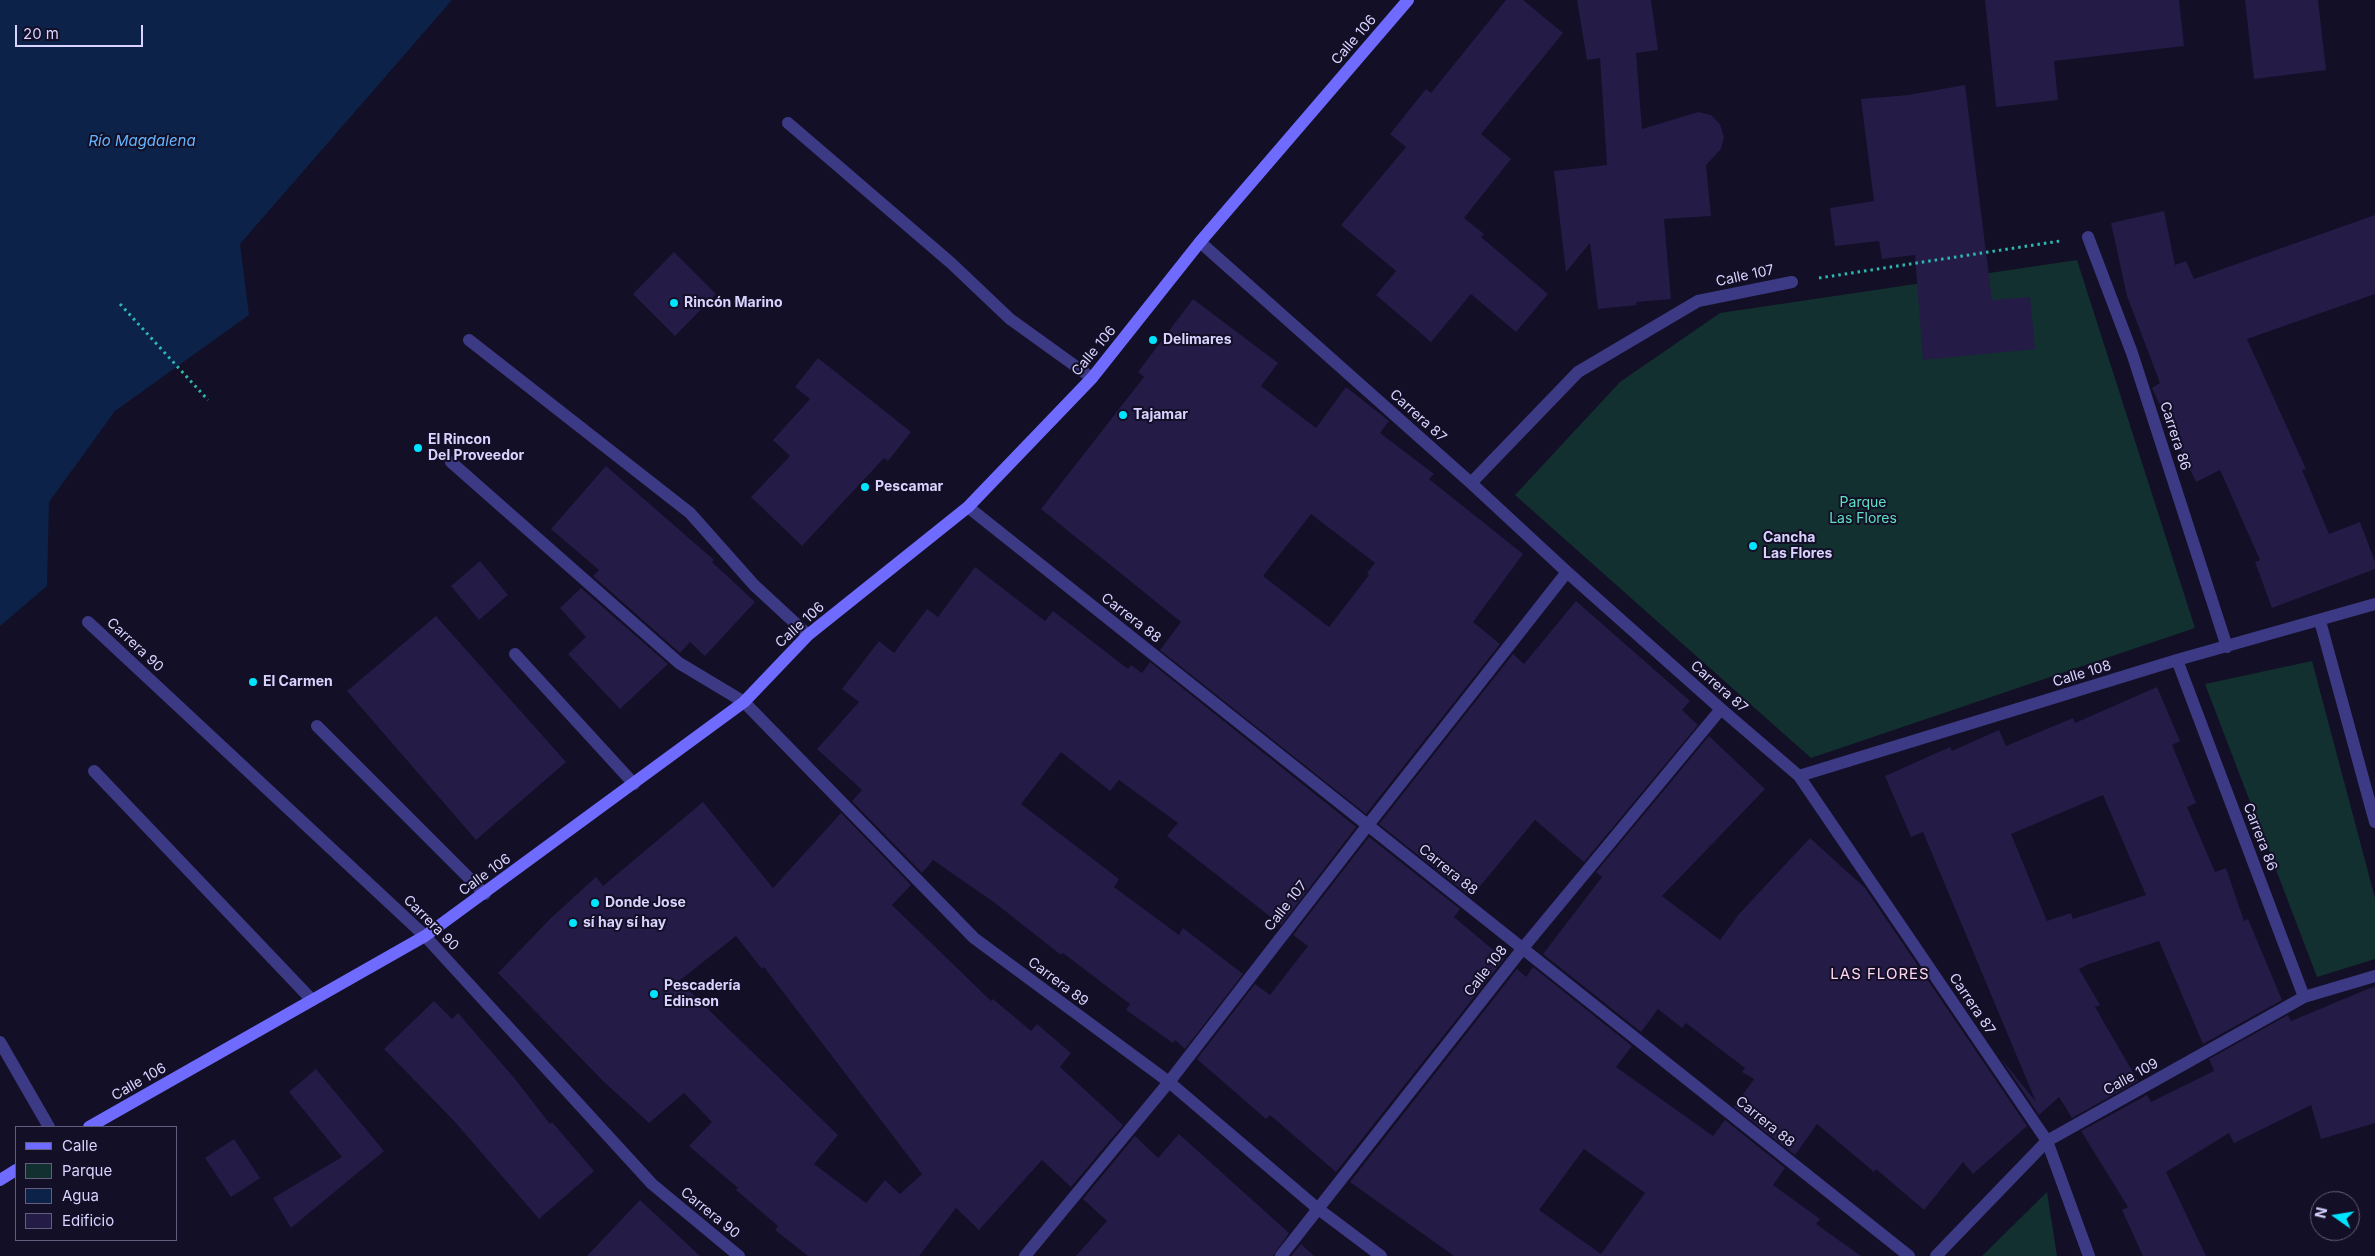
<!DOCTYPE html>
<html>
<head>
<meta charset="utf-8">
<style>
	body { margin:0 }
	#map { position:relative; width:2375px; height:1256px; overflow:hidden; background:#130f26; font-family:Inter,sans-serif }
	canvas { display:block }
	.legend { position:absolute; left:15px; top:1126px; width:162px; height:115px; box-sizing:border-box; background:#130f26; border:1px solid #625e7d; margin:0; padding:6px 9px; list-style:none; font-size:15px; color:#d9d4ff }
	.legend li { display:flex; align-items:center; gap:10px; height:25px }
	.legend b { width:25px; border:1px solid #625e7d }
	.north { position:absolute; left:2310px; top:1191px; width:50px; height:50px; box-sizing:border-box; background:#130f26; border:1px solid #625e7d; border-radius:50%; rotate:283deg; font-size:14px; font-weight:700; line-height:20px; text-align:center; color:#d9d4ff }
	.north::after { content:''; display:block; margin:auto; width:18px; height:22px; background:#00e5ff; clip-path:polygon(50% 0,100% 100%,50% 72%,0 100%) }
	.scale { position:absolute; left:15px; top:25px; width:128px; height:22px; box-sizing:border-box; border:2px solid #d9d4ff; border-top:0; padding-left:6px; font-size:15px; line-height:18px; white-space:nowrap; color:#d9d4ff; -webkit-text-stroke:4px #130f26; paint-order:stroke }
</style>
</head>
<body>
<div id="map">
<canvas width="2375" height="1256"></canvas>
<ul class="legend">
<li><b style="height:6px;background:#6f6bff"></b>Calle</li>
<li><b style="height:14px;background:#12302f"></b>Parque</li>
<li><b style="height:14px;background:#0c2248"></b>Agua</li>
<li><b style="height:14px;background:#241b47"></b>Edificio</li>
</ul>
<div class="north">N</div>
<div class="scale">20 m</div>
</div>
<script>
const g = document.querySelector('canvas').getContext('2d');
g.lineJoin = 'round';
function paint(path, color) {
  g.fillStyle = color;
  g.fill(path, 'evenodd');
}
function stroke(path, color, width, dash) {
  g.strokeStyle = color;
  g.lineWidth = width;
  g.lineCap = dash ? 'butt' : 'round';
  g.setLineDash(dash || []);
  g.stroke(path);
}
function write(font, color, halo, rows, align = 'center') {
  g.font = font + ' Inter,sans-serif';
  g.lineWidth = 4;
  g.setLineDash([]);
  g.textBaseline = 'middle';
  g.strokeStyle = halo;
  g.fillStyle = color;
  for (const [text, x, y, turn = 0] of rows) {
    g.save();
    g.translate(x, y);
    g.rotate((+turn || 0) * Math.PI / 180);
    g.textAlign = isNaN(turn) ? turn : align;
    if (halo) g.strokeText(text, 0, 0);
    g.fillText(text, 0, 0);
    g.restore();
  }
}
const green = new Path2D(`
	M2077,260L2195,628L1811,758L1515,495L1620,382L1720,313Z
	M2312,661L2375,898V959L2317,977L2205,684Z
	M2047,1192L2057,1256H1982Z`);
const water = new Path2D(`
	M0,0H452L240,244L249,315L115,411L49,502L47,586L0,626Z`);
const building = new Path2D(`
	M1506,0H1523L1563,33L1481,134L1511,159L1464,218L1484,234L1481,237L1548,294L1516,332L1471,294L1431,342L1376,295L1396,271L1341,225L1406,147L1390,134L1426,89L1431,93Z
	M1577,0H1651L1658,50L1636,53L1642,129L1698,112L1711,115L1720,124L1724,137L1721,149L1706,165L1711,216L1664,219L1671,299L1636,302L1637,305L1598,309L1590,243L1566,272L1554,171L1607,165L1600,58L1587,60Z
	M1985,0H2179L2184,46L2054,61L2058,100L1996,107Z
	M2245,0H2318L2326,70L2254,79Z
	M1965,85L1992,300L2030,297L2035,349L1923,360L1915,255L1882,259L1879,241L1835,246L1830,208L1874,201L1861,99L1908,95Z
	M2164,211L2175,265L2186,261L2194,279L2375,215V294L2247,339L2306,469L2302,470L2329,534L2360,522L2375,562V569L2272,608L2255,562L2260,560L2220,470L2196,482L2152,388L2160,383L2127,296L2111,223Z
	M674,252L716,294L675,336L633,294Z
	M1193,299L1278,363L1261,386L1316,428L1346,387L1389,421L1380,433L1434,474L1429,479L1523,554L1473,622L1500,644L1366,814L1160,650L1181,622L1041,509L1144,377L1138,372ZM1311,514L1375,563L1367,573L1369,575L1329,627L1263,576Z
	M818,358L911,432L888,461L884,458L802,546L751,497L790,456L773,440L810,399L795,387Z
	M606,466L714,560L712,562L755,602L705,656L690,642L680,653L593,576L599,570L551,529Z
	M480,561L508,595L479,620L451,586Z
	M975,567L1045,621L1053,611L1128,669L1131,665L1142,673L1150,662L1356,827L1281,925L1167,836L1178,823L1119,780L1110,791L1061,752L1021,804L1119,879L1114,887L1179,935L1183,928L1243,974L1185,1049L1175,1040L1173,1043L1126,1010L1130,1004L1063,953L1061,955L995,903L933,860L922,873L852,801L862,790L817,749L859,702L842,689L879,641L894,653L927,609L938,617Z
	M581,588L668,664L620,709L568,654L586,637L560,608Z
	M1576,601L1690,701L1682,710L1698,725L1584,862L1535,820L1471,897L1379,824L1513,654L1524,664Z
	M436,616L566,762L476,840L347,691Z
	M2157,687L2180,741L2172,745L2196,803L2187,807L2215,872L2226,868L2244,921L2248,919L2282,1000L2203,1044L2159,941L2089,964L2079,969L2100,1005L2095,1007L2138,1081L2072,1118L2059,1097L2039,1115L1999,1056L2036,1102L1923,832L1911,837L1885,776L1950,747L1952,751L1999,730L2006,746L2073,718L2075,723ZM2103,795L2146,895L2073,919L2071,913L2047,921L2011,834Z
	M1709,736L1765,789L1662,896L1720,940L1739,914L1810,838L1865,888L2027,1126L1973,1174L1963,1162L1924,1210L1876,1169L1874,1172L1817,1124L1795,1155L1734,1107L1754,1079L1742,1072L1745,1068L1686,1023L1682,1028L1658,1009L1641,1032L1543,954L1602,877L1596,872Z
	M703,802L773,888L841,813L911,885L892,905L991,1001L993,999L1031,1031L1037,1024L1071,1053L1060,1067L1123,1125L1071,1187L1042,1160L979,1230L956,1208L919,1256H808L775,1230L778,1226L736,1190L738,1188L689,1146L712,1122L684,1093L649,1123L602,1080L498,973L551,918L596,877L603,886ZM736,936L762,969L764,967L922,1174L900,1194L885,1180L866,1203L814,1164L838,1135L679,981Z
	M1369,837L1460,909L1454,917L1504,959L1336,1172L1270,1115L1266,1119L1197,1059L1255,984L1270,995L1308,946L1293,935Z
	M1533,967L1632,1046L1616,1067L1713,1136L1725,1120L1785,1168L1773,1185L1820,1219L1816,1224L1861,1256H1454L1350,1182L1517,969L1526,977ZM1584,1149L1645,1193L1601,1254L1539,1210Z
	M2375,986V1123L2321,1139L2311,1105L2234,1143L2229,1133L2166,1172L2206,1256H2143L2122,1210L2128,1207L2081,1131L2147,1095L2151,1102L2214,1071L2209,1059L2288,1015L2291,1021Z
	M434,1001L452,1019L458,1013L515,1079L550,1124L552,1122L594,1171L539,1219L455,1122L384,1049Z
	M316,1069L384,1151L291,1228L273,1198L342,1157L289,1092Z
	M1179,1134L1289,1233L1273,1256H1076L1107,1221L1083,1199L1135,1136L1158,1158Z
	M234,1139L260,1178L231,1197L205,1158Z
	M640,1200L700,1256H587Z
	M1301,1244L1314,1256H1291Z`);
const path = new Path2D(`
	M1819,278L2060,241
	M120,304L208,400`);
const lane = new Path2D(`
	M788,123L951,263L1010,319L1092,378
	M469,340L690,513L754,585L808,635
	M451,462L679,663L744,702
	M515,654L634,784
	M317,726L485,894
	M94,771L312,1000
	M0,1042L49,1127`);
const street = new Path2D(`
	M2088,237L2132,353L2227,647
	M1200,242L1471,483L1567,572L1721,709L1799,776L2047,1141L2089,1256
	M1471,483L1578,372L1698,301L1792,282
	M968,507L1909,1256
	M2320,621L2375,822
	M88,622L425,936L652,1184L739,1256
	M2177,660L2304,997
	M744,702L974,938L1169,1082L1317,1208L1381,1256
	M1799,776L2177,660L2375,604
	M1025,1256L1169,1082L1368,825L1567,572
	M1281,1256L1523,948L1721,709
	M1936,1256L2047,1141L2304,997L2375,976`);
const secondary = new Path2D(`
	M89,1127L425,936L744,702L808,635L968,507L1092,378L1200,242L1408,0
	M0,1180L16,1170`);
const markers = [
	[674,303,5,"#00e5ff"],
	[1153,340,5,"#00e5ff"],
	[1123,415,5,"#00e5ff"],
	[418,448,5,"#00e5ff"],
	[865,487,5,"#00e5ff"],
	[1753,546,5,"#00e5ff"],
	[253,682,5,"#00e5ff"],
	[595,903,5,"#00e5ff"],
	[573,923,5,"#00e5ff"],
	[654,994,5,"#00e5ff"]
];
const streetNames = [
	["Calle 106",1354,40,-49],
	["Calle 107",1745,276,-12],
	["Calle 106",1094,351,-50],
	["Carrera 87",1418,416,42],
	["Carrera 86",2175,436,72],
	["Carrera 88",1131,618,38],
	["Calle 106",800,625,-42],
	["Carrera 90",135,645,43],
	["Calle 108",2082,674,-17],
	["Carrera 87",1719,687,41],
	["Carrera 86",2260,837,69],
	["Carrera 88",1448,870,39],
	["Calle 106",485,875,-36],
	["Calle 107",1286,906,-52],
	["Carrera 90",431,923,45],
	["Calle 108",1486,971,-52],
	["Carrera 89",1058,982,37],
	["Carrera 87",1972,1004,56],
	["Calle 109",2131,1077,-29],
	["Calle 106",139,1082,-30],
	["Carrera 88",1765,1122,39],
	["Carrera 90",710,1213,39]
];
const poiNames = [
	["Rincón Marino",684,303],
	["Delimares",1163,340],
	["Tajamar",1133,415],
	["El Rincon",428,440],
	["Del Proveedor",428,456],
	["Pescamar",875,487],
	["Cancha",1763,538],
	["Las Flores",1763,554],
	["El Carmen",263,682],
	["Donde Jose",605,903],
	["sí hay sí hay",583,923],
	["Pescadería",664,986],
	["Edinson",664,1002]
];
const parkNames = [
	["Parque",1863,503],
	["Las Flores",1863,519]
];
const waterNames = [
	["Río Magdalena",142,141]
];
const neighbourhoodNames = [
	["LAS FLORES",1880,974]
];
paint(green, '#12302f');
paint(water, '#0c2248');
paint(building, '#241b47');
stroke(path, '#2fb8b0', 3, [2.5, 4]);
stroke(lane, '#3d3a85', 12);
stroke(street, '#3d3a85', 12);
stroke(secondary, '#6f6bff', 12);
for (const [x, y, r, color] of markers) {
  const dot = new Path2D();
  dot.arc(x, y, r, 0, 2 * Math.PI);
  g.fillStyle = color;
  g.fill(dot);
  stroke(dot, '#130f26', 2);
}
write('14px', '#d9d4ff', '#130f26', streetNames);
write('bold 14px', '#d9d4ff', '#130f26', poiNames, 'left');
write('14px', '#5fe0c0', '#130f26', parkNames);
write('italic 15px', '#62b6ff', '#130f26', waterNames);
g.letterSpacing = '1px';
write('15px', '#ffd6f0', '#130f26', neighbourhoodNames);
g.letterSpacing = '0px';
</script>
</body>
</html>
